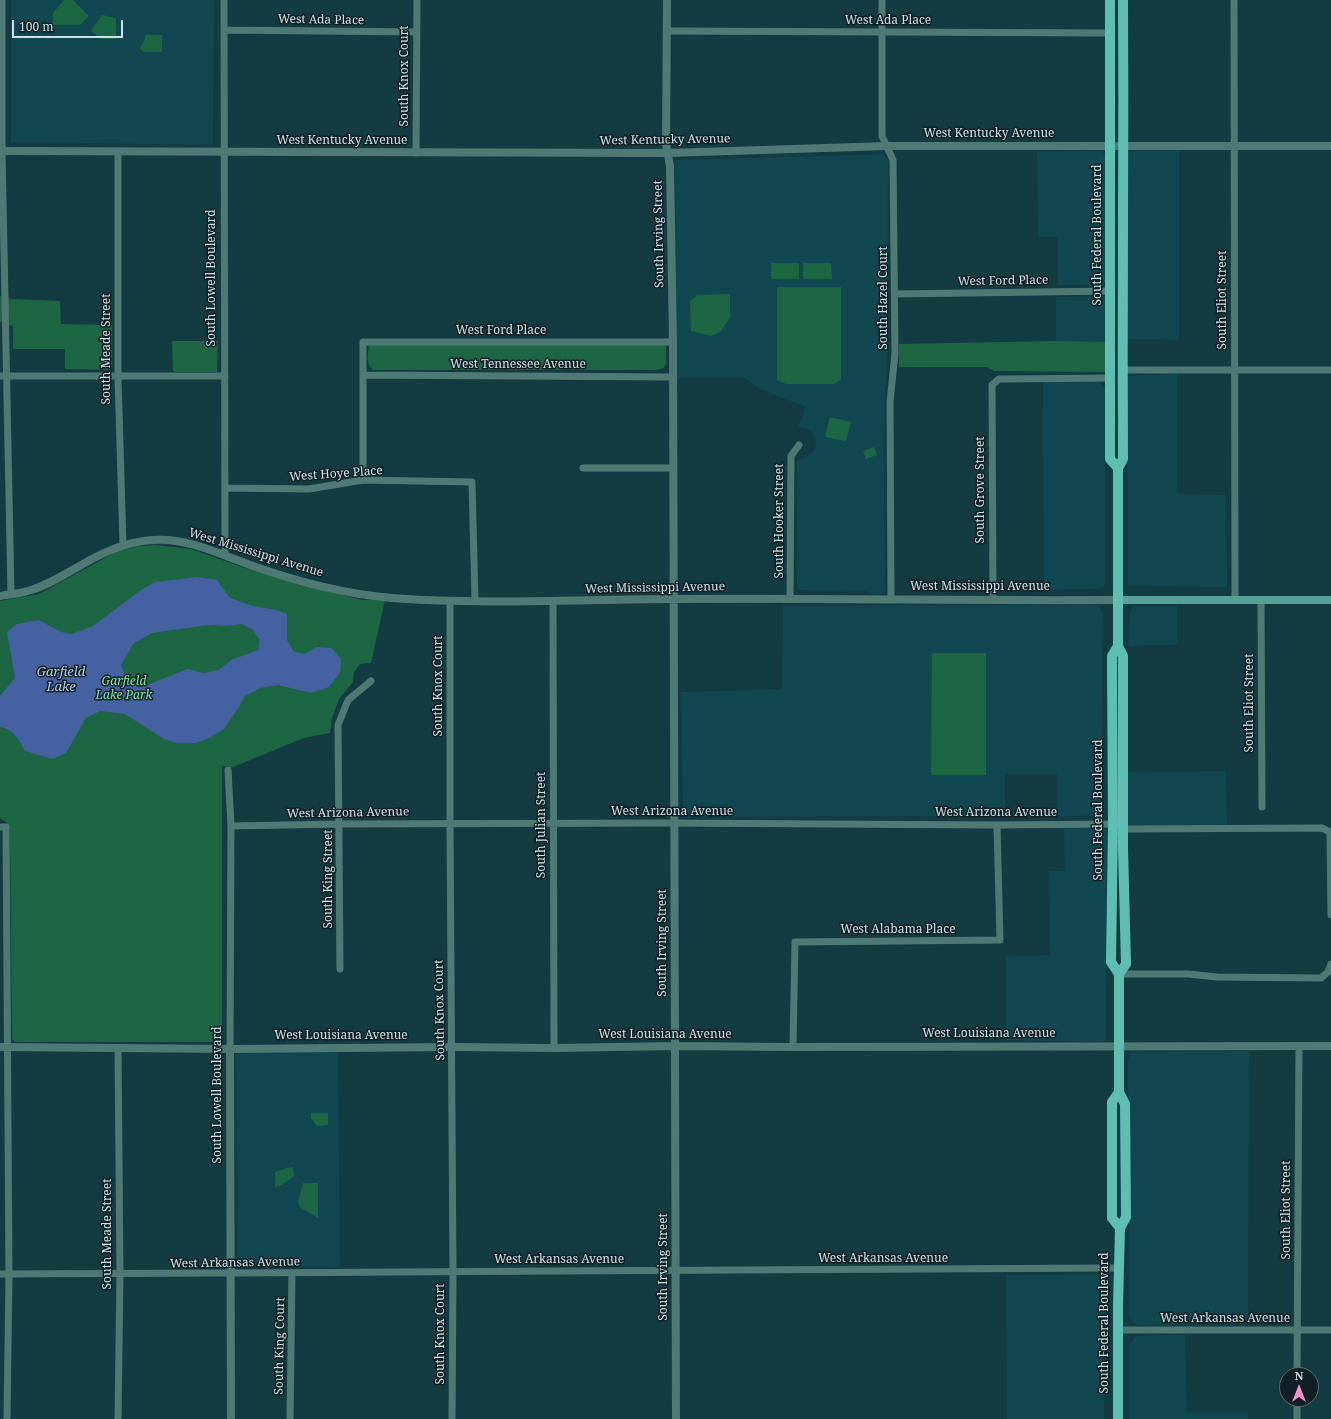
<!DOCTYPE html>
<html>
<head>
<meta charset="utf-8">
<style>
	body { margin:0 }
	#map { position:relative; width:1331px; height:1419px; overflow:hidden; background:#123b42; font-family:"Noto Serif",serif }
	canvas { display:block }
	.north { position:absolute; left:1279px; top:1367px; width:40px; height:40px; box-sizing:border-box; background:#0f1f23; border:1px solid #5b6d71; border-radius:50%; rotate:0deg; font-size:11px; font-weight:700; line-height:16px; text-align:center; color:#cde2e6 }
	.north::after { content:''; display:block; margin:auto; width:14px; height:18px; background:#f790cd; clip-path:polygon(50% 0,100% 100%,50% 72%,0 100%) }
	.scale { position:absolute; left:12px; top:20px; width:111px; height:18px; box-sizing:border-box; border:2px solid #cde2e6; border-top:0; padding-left:5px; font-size:12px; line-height:14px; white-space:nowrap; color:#cde2e6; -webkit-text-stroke:3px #0f1f23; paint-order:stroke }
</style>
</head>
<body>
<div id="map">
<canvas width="1331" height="1419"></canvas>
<div class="north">N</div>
<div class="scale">100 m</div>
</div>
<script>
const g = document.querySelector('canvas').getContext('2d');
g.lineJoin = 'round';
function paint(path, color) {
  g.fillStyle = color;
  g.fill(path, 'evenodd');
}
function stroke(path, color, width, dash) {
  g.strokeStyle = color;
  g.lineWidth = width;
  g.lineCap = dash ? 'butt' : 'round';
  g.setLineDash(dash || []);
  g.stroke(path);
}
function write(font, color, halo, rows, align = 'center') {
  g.font = font + ' "Noto Serif",serif';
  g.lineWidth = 3;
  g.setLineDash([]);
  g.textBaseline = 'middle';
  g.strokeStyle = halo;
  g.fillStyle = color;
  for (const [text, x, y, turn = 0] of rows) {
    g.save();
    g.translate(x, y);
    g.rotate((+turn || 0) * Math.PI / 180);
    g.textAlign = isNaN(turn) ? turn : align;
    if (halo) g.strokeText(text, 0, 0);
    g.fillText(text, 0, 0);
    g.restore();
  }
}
const built = new Path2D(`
	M11,0H214L213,145L11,142Z
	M1179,150V340L1127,339V153L1133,151Z
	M1102,151L1106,158V280L1103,285H1058V237H1038L1037,152Z
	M883,154L886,158L888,162L887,373L885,393L884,436L885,591L882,594L874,595L867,591L798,590L797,585V463L799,459L806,457L811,454L815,449L816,439L811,432L807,429L798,427L806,407L760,389L744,378H677L675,165L676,160Z
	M1106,296V342L1056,341V297Z
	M1177,374V494L1226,495L1227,587L1128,586L1127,376Z
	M1043,382H1099L1105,389V585L1099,589L1044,590Z
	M1099,605L1103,613L1101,815L1057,817V774H1005V816L683,817L681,692L782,689L783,606Z
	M1138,606H1177V645L1128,646L1130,613L1134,607Z
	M1226,771L1227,825H1127L1126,772Z
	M1064,828H1103L1107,831L1106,1039L1105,1041L1097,1042L1006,1040V956L1050,955L1049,871H1065Z
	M1249,1051L1248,1324L1137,1325L1130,1319L1129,1314L1128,1061L1130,1054L1136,1052Z
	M239,1052H338L340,1267L238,1266L236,1058L237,1054Z
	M1098,1274L1102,1275L1106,1280L1104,1419H1007L1006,1275Z
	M1185,1335L1187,1412H1248V1419H1129V1345L1136,1336Z`);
const green = new Path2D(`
	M64,0H73L89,16L80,25H52L53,13Z
	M102,15L116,18V39H102L91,31Z
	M145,35H162V52H144L140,49L145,39Z
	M771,263H799V279H771Z
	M803,263H831L832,279H803Z
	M777,287H841V380L834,384H786L777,380Z
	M730,294V318L720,332L711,336L691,331L690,301L697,295Z
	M0,296L12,299L60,301L61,324L112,325V367L109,370L65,369V349H13V326L0,322Z
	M172,341H218L217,372H175L173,370Z
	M1056,341L1106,342V372L994,371L987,367H899V344Z
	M663,344L666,346V363L664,368L657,370H374C365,366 368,353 369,345Z
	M830,417L851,422L846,441L825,437Z
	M874,447L877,455L866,459L863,451Z
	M156,545L191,549L239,566L300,585L363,600H385L371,663L360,664L354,672L353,682L339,699L332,718L330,733L304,738L233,767L222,766V1041L219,1042H15L12,1039L10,830L6,822L0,818V601L39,594L116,552L139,546Z
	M932,653H986V775H931Z
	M311,1113H328V1125L317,1126L311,1118Z
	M293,1167L294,1176L282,1185L275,1187V1172L287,1168Z
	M303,1183H318V1218L300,1207L298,1202Z`);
const water = new Path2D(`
	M197,577L217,580L230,598L253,606L277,610L287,614V640L294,652L305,654L316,647L332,648L341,659L340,673L329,687L311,693L278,685L260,688L244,697L239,707L224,729L209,738L196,743H177L164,739L125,714L100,711L86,718L66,753L53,759L25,751C20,740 13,729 0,727V696L15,678L7,632L17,624L39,620L61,632L72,634L93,626L141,590L155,582ZM242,624L253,630L260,640L258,650L231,660L219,670L203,673L188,669L139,688L126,678L121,665L133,644L152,633L201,626L215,625L225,626Z`);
const minor = new Path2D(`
	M2,0V151L11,594
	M224,0L225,555
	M882,0V136L893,160L895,353L890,402L891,599
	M1234,0L1235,600
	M225,30L416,32
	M667,31L1110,33
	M118,152V377L123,546
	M416,153L417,0
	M895,294L1111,291
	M1122,370H1331
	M364,375L673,377
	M0,376H225
	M583,468H673
	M363,480V342H673
	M225,488L309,489L363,480L472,482L475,601
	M790,599L791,456L799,445
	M993,600L992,385L999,379H1003L1111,378
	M1261,600L1262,807
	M450,601V824L453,1272L452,1419
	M553,601L554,1048
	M228,770L231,826L230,1049
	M231,826L340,824L664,823L997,825L1113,824
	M0,827H6L9,1274L7,1419
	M1123,829L1322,828L1330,832L1331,915
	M340,969L338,725L348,700L371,681
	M1119,974H1188L1217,977L1321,978L1328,972L1331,964
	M793,1047L795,942L1000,940L997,825
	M118,1049L120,1274L118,1419
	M0,1274C185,1274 371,1272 556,1271C744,1270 931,1270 1118,1268
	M1118,1330H1331
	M1297,1375L1299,1046
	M1297,1399V1419
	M290,1419L292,1273`);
const tertiary = new Path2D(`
	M667,0L666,144L670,166L673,342L676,1419
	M0,151L668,153L887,146H1331
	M0,596C9,594 19,594 28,591C52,584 73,569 94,558C113,548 134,541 154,540C189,538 221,555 253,566C298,582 345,594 392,598C487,605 583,599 678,599C825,598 972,601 1119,600
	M0,1047L230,1049L452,1047L554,1048L675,1046L793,1047L1331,1046
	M230,1049L231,1419`);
const secondary = new Path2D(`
	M1119,600H1331`);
const primary = new Path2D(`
	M1110,0V459L1118,468
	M1118,646L1112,656V666L1113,824L1111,962L1119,974V1092L1125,1104L1126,1217L1120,1228L1118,1307V1419
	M1119,974L1126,964L1123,849V656L1118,646V468L1123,459C1122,306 1124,153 1123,0
	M1119,1092L1112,1102V1218L1120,1228`);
const streetNames = [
	["West Ada Place",321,20,1],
	["West Ada Place",888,21],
	["South Knox Court",405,76,-90],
	["West Kentucky Avenue",989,134],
	["West Kentucky Avenue",665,140,-1],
	["West Kentucky Avenue",342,141],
	["South Irving Street",659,234,-91],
	["South Federal Boulevard",1098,235,-90],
	["South Lowell Boulevard",212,278,-90],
	["West Ford Place",1003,281,-1],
	["South Hazel Court",884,298,-90],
	["South Eliot Street",1223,300,-90],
	["West Ford Place",501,331],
	["South Meade Street",107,349,-90],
	["West Tennessee Avenue",518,365],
	["West Hoye Place",336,474,-4],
	["South Grove Street",981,490,-90],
	["South Hooker Street",780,521,-90],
	["West Mississippi Avenue",256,553,17],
	["West Mississippi Avenue",980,587],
	["West Mississippi Avenue",655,588,-1],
	["South Knox Court",439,686,-90],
	["South Eliot Street",1250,703,-90],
	["South Federal Boulevard",1099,810,-90],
	["West Arizona Avenue",672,812],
	["West Arizona Avenue",348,813,-1],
	["West Arizona Avenue",996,813],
	["South Julian Street",542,825,-90],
	["South King Street",329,879,-90],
	["West Alabama Place",898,930],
	["South Irving Street",663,943,-90],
	["South Knox Court",440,1010,-91],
	["West Louisiana Avenue",989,1034],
	["West Louisiana Avenue",665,1035],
	["West Louisiana Avenue",341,1036],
	["South Lowell Boulevard",218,1095,-90],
	["South Eliot Street",1287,1210,-90],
	["South Meade Street",108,1234,-90],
	["West Arkansas Avenue",883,1259],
	["West Arkansas Avenue",559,1260],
	["West Arkansas Avenue",235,1263,-1],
	["South Irving Street",664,1267,-90],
	["West Arkansas Avenue",1225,1319],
	["South Federal Boulevard",1105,1323,-90],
	["South Knox Court",441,1334,-90],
	["South King Court",280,1346,-89]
];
const parkNames = [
	["Garfield",124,682],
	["Lake Park",124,696]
];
const waterNames = [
	["Garfield",61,672],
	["Lake",61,687]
];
paint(built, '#104750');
paint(green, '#1d6643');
paint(water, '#4461a1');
stroke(minor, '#4f7a74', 7);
stroke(tertiary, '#4f7a74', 8);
stroke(secondary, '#58a197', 8);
stroke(primary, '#5ebeb2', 10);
write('12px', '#cde2e6', '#0f1f23', streetNames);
write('italic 12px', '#7cf1b2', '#0f1f23', parkNames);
write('italic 13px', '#b8caef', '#0f1f23', waterNames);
</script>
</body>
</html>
